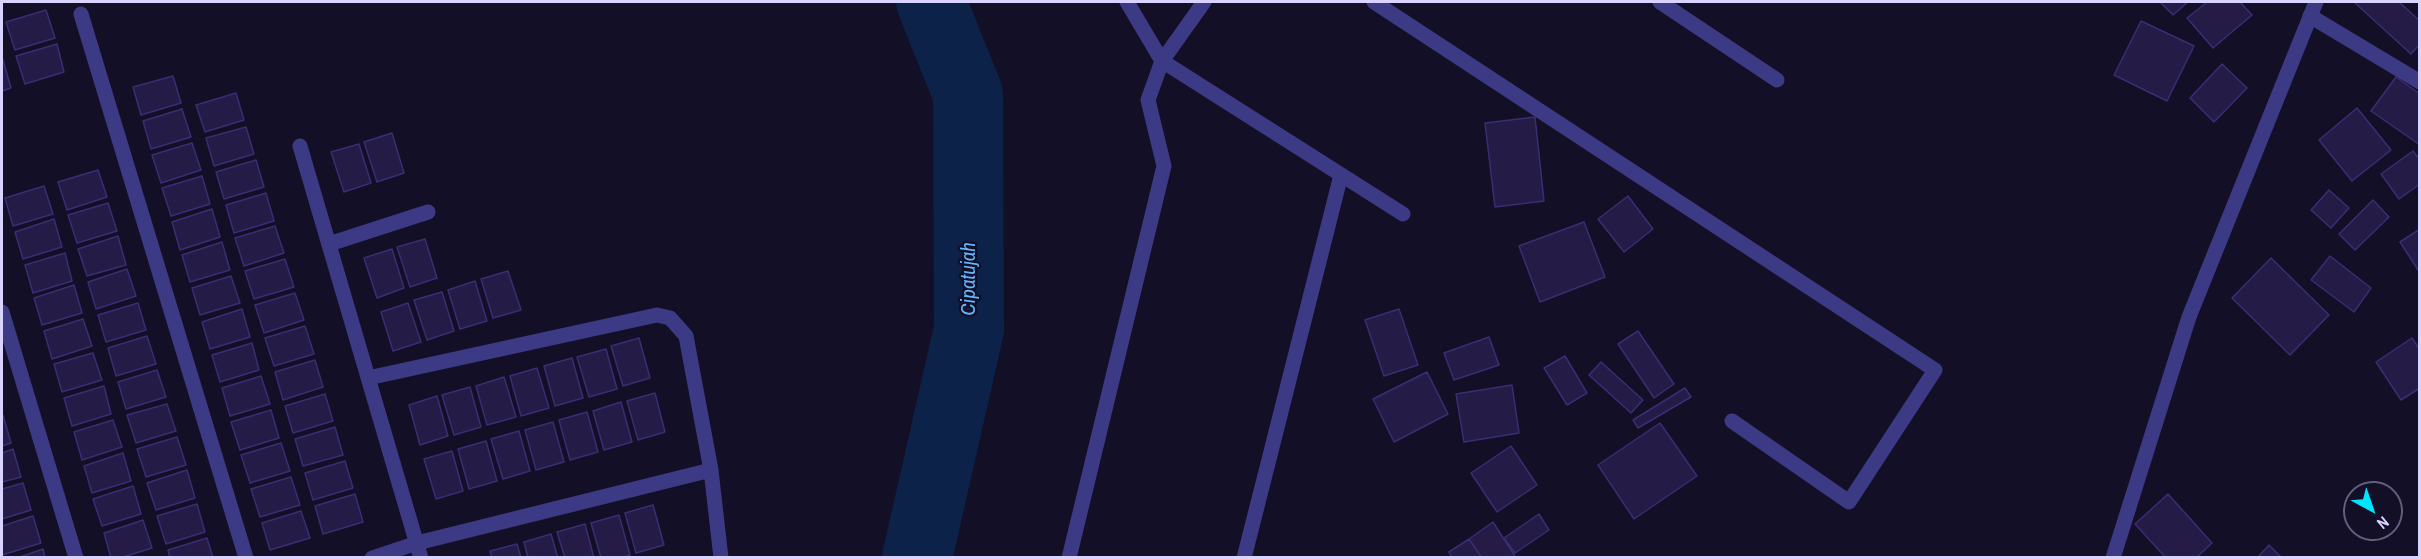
<!DOCTYPE html>
<html>
<head>
<meta charset="utf-8">
<style>
	body { margin:0 }
	#map { position:relative; width:2421px; height:559px; overflow:hidden; background:#130f26; font-family:"Archivo Narrow",sans-serif }
	canvas { display:block }
	.frame { position:absolute; inset:0; border:3px solid #d9d4ff; pointer-events:none }
	.north { position:absolute; left:2343px; top:481px; width:60px; height:60px; box-sizing:border-box; background:#130f26; border:2px solid #625e7d; border-radius:50%; rotate:140deg; font-size:16px; font-weight:700; line-height:24px; text-align:center; color:#d9d4ff }
	.north::after { content:''; display:block; margin:auto; width:21px; height:27px; background:#00e5ff; clip-path:polygon(50% 0,100% 100%,50% 72%,0 100%) }
</style>
</head>
<body>
<div id="map">
<canvas width="2421" height="559"></canvas>
<div class="frame"></div>
<div class="north">N</div>
</div>
<script>
const g = document.querySelector('canvas').getContext('2d');
g.lineJoin = 'round';
function stroke(path, color, width, dash) {
  g.strokeStyle = color;
  g.lineWidth = width;
  g.lineCap = dash ? 'butt' : 'round';
  g.setLineDash(dash || []);
  g.stroke(path);
}
function paint(path, color) {
  g.fillStyle = color;
  g.fill(path, 'evenodd');
}
function write(font, color, halo, rows, align = 'center') {
  g.font = font + ' "Archivo Narrow",sans-serif';
  g.lineWidth = 4.5;
  g.setLineDash([]);
  g.textBaseline = 'middle';
  g.strokeStyle = halo;
  g.fillStyle = color;
  for (const [text, x, y, turn = 0] of rows) {
    g.save();
    g.translate(x, y);
    g.rotate((+turn || 0) * Math.PI / 180);
    g.textAlign = isNaN(turn) ? turn : align;
    if (halo) g.strokeText(text, 0, 0);
    g.fillText(text, 0, 0);
    g.restore();
  }
}
const river = new Path2D(`
	M917,558L969,329L968,94L931,2`);
const building = new Path2D(`
	M2160,2H2188L2173,15Z
	M2207,2H2240L2252,15L2213,48L2187,18Z
	M2354,2H2399L2420,21V44L2411,54Z
	M46,10L55,38L15,50L6,22Z
	M2141,21L2194,46L2167,101L2114,75Z
	M57,44L64,72L25,84L16,56Z
	M3,60L11,88L2,91V61Z
	M2222,64L2247,88L2214,122L2190,98Z
	M173,76L181,103L141,115L133,87Z
	M2396,77L2420,94V145L2371,111Z
	M236,93L244,120L205,132L196,105Z
	M2357,108L2391,150L2352,181L2319,140Z
	M182,109L191,137L151,149L143,121Z
	M1535,117L1544,201L1495,207L1485,123Z
	M246,127L254,154L214,166L206,138Z
	M392,133L404,173L377,182L364,142Z
	M192,143L201,170L161,183L152,155Z
	M359,144L371,183L344,192L331,152Z
	M2413,151L2420,160V184L2399,199L2381,174Z
	M256,160L264,187L224,199L216,172Z
	M98,170L107,197L67,210L58,182Z
	M202,176L210,204L171,216L162,188Z
	M44,186L53,214L13,226L5,198Z
	M2329,190L2349,208L2331,228L2311,210Z
	M266,193L274,221L234,233L226,205Z
	M1628,196L1653,229L1624,252L1598,219Z
	M2373,200L2389,217L2355,250L2339,234Z
	M108,203L117,231L77,243L68,215Z
	M212,209L220,237L180,250L172,222Z
	M54,219L62,247L23,259L15,232Z
	M1584,222L1605,277L1540,302L1519,246Z
	M275,226L284,253L244,266L235,238Z
	M2420,229V273L2400,242Z
	M118,236L126,265L87,276L78,249Z
	M425,239L437,278L410,287L397,247Z
	M222,242L230,270L190,282L182,255Z
	M392,249L404,288L377,298L364,258Z
	M65,253L72,281L33,293L25,265Z
	M2330,256L2371,288L2354,312L2311,280Z
	M2271,258L2329,315L2290,355L2232,298Z
	M285,259L294,287L254,299L245,271Z
	M127,269L136,296L96,309L88,282Z
	M508,271L521,310L493,318L481,279Z
	M231,276L240,303L200,315L192,288Z
	M475,281L487,321L460,329L448,290Z
	M74,285L82,313L42,325L34,298Z
	M442,292L454,331L427,340L414,300Z
	M295,293L304,320L264,333L255,305Z
	M138,303L146,330L106,342L98,315Z
	M408,303L421,342L393,351L381,312Z
	M242,309L250,337L210,349L202,322Z
	M1399,309L1418,365L1384,376L1365,320Z
	M83,319L92,346L52,359L44,331Z
	M305,326L314,354L274,366L265,338Z
	M1638,331L1674,384L1654,398L1618,344Z
	M147,336L156,364L116,376L108,348Z
	M1489,337L1499,365L1454,380L1444,353Z
	M639,338L650,378L623,386L611,346Z
	M2412,338L2420,350V388L2401,400L2376,362Z
	M252,343L259,370L220,382L212,355Z
	M606,349L617,389L589,397L577,357Z
	M93,353L102,380L62,392L54,364Z
	M1565,356L1587,393L1567,405L1544,368Z
	M572,358L583,398L555,406L544,366Z
	M315,360L323,387L283,400L275,372Z
	M1601,362L1643,400L1631,413L1589,375Z
	M537,368L549,408L521,416L510,376Z
	M157,370L166,397L126,409L118,382Z
	M1427,372L1448,414L1394,442L1373,399Z
	M261,376L270,404L230,416L222,388Z
	M504,377L516,417L487,425L476,386Z
	M1512,385L1519,433L1464,442L1456,394Z
	M104,386L111,414L72,426L64,398Z
	M470,387L481,427L454,435L442,395Z
	M1685,388L1691,397L1638,428L1633,420Z
	M655,393L665,432L638,440L627,401Z
	M325,394L333,421L293,433L285,406Z
	M437,396L448,436L420,445L409,405Z
	M621,402L632,442L604,450L593,411Z
	M167,404L176,431L136,443L127,415Z
	M271,410L279,438L240,450L231,422Z
	M587,412L598,452L570,460L559,420Z
	M3,415L11,443L2,446V415Z
	M113,420L122,447L82,460L74,432Z
	M553,422L564,462L536,470L525,430Z
	M1660,423L1697,476L1634,519L1598,465Z
	M335,427L343,455L303,466L295,439Z
	M519,431L530,471L503,479L491,439Z
	M177,437L186,465L146,477L137,449Z
	M486,441L497,481L469,489L458,449Z
	M281,443L290,471L250,483L241,455Z
	M1511,446L1537,485L1497,512L1471,473Z
	M13,449L21,477L2,482V453Z
	M452,451L463,491L436,499L424,459Z
	M123,453L131,481L92,493L84,466Z
	M345,461L353,488L313,500L305,473Z
	M187,470L195,498L156,510L147,483Z
	M291,477L300,505L260,517L251,489Z
	M23,483L31,510L2,519V489Z
	M133,486L141,514L102,526L93,499Z
	M355,494L363,522L323,534L315,506Z
	M2168,494L2212,543L2196,558H2166L2135,524Z
	M197,504L205,532L166,544L157,516Z
	M653,505L664,545L636,553L625,513Z
	M301,511L310,538L270,550L262,523Z
	M1539,514L1549,530L1515,553L1504,538Z
	M619,515L630,555L621,558H601L591,523Z
	M33,516L41,543L2,555V526Z
	M143,520L152,548L120,558H111L104,533Z
	M1493,522L1516,558H1482L1469,539Z
	M585,524L594,558H565L557,532Z
	M551,534L558,558H528L524,542Z
	M207,538L213,558H170L168,550Z
	M1469,539L1482,558H1452L1449,552Z
	M517,544L521,558H492L490,551Z
	M2269,545L2282,558H2257Z
	M43,549L45,558H17Z`);
const minor = new Path2D(`
	M1127,2L1162,61L1403,214
	M1374,2L1935,370L1849,502L1732,421
	M1660,2L1777,80
	M81,14L246,558
	M2310,16L2420,82
	M300,146L421,558
	M329,244L428,212
	M2,312L76,558
	M368,378L657,315L670,318L686,336L711,470L721,558
	M372,558L417,543L711,470
	M1069,558L1164,166L1148,100L1162,61L1204,2
	M1244,558L1341,175`);
const tertiary = new Path2D(`
	M2113,558L2189,317L2316,2`);
const waterNames = [
	["Cipatujah",969,279,-90]
];
stroke(river, '#0c2248', 70);
paint(building, '#241b47');
stroke(building, '#3b2d73', 1.5);
stroke(minor, '#3d3a85', 15);
stroke(tertiary, '#3d3a85', 15);
write('italic 21px', '#62b6ff', '#130f26', waterNames);
</script>
</body>
</html>
